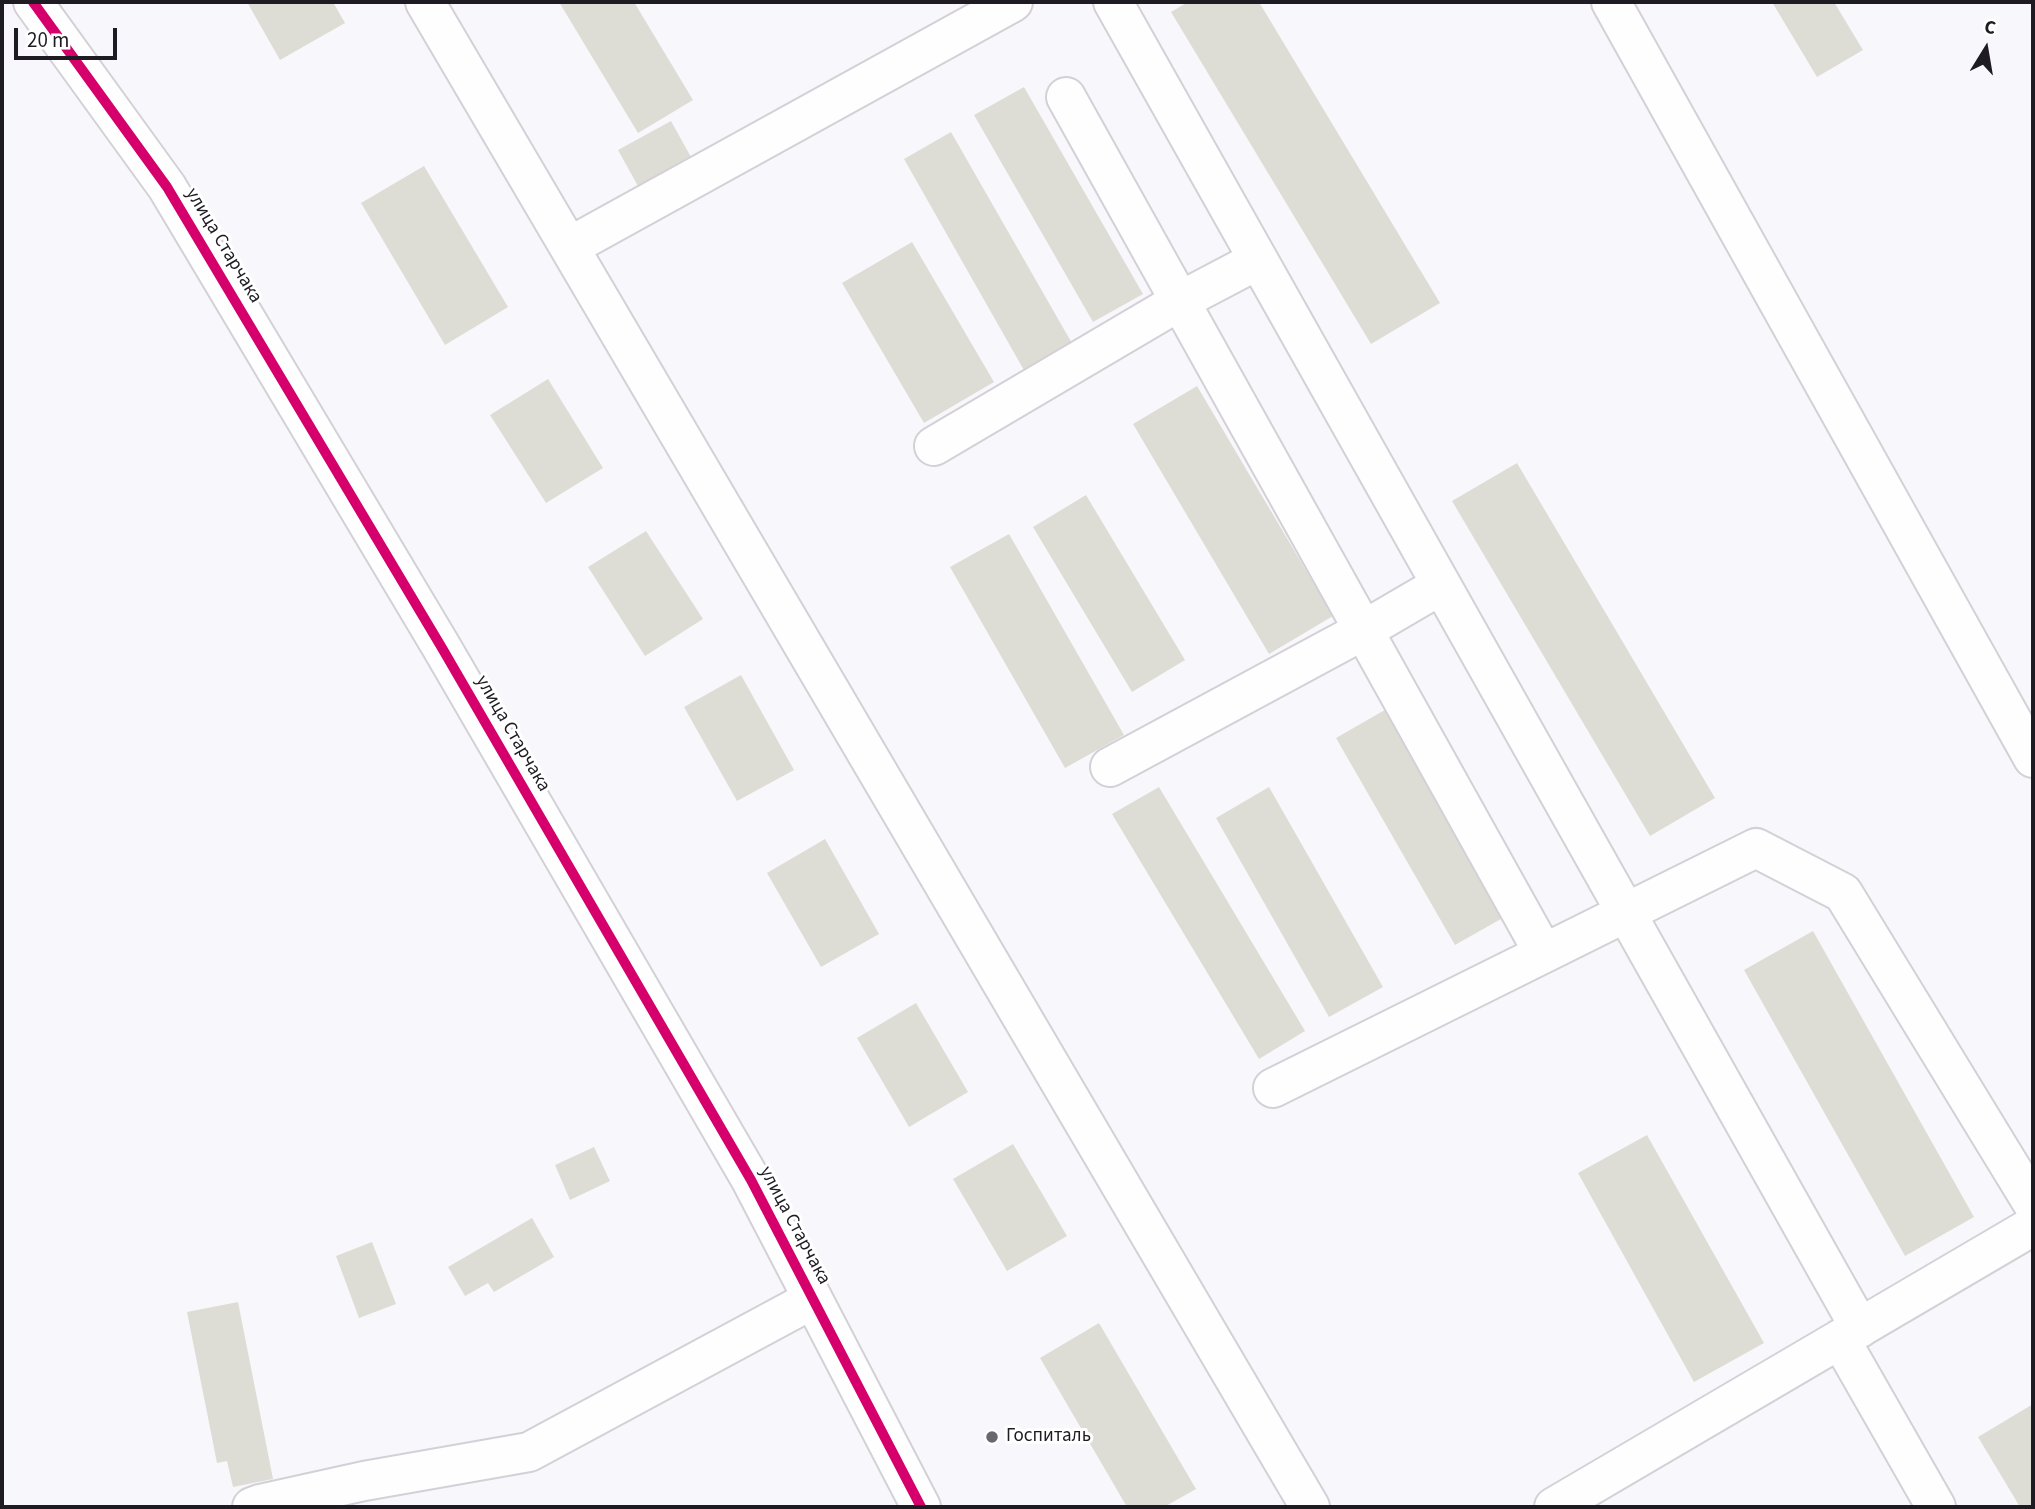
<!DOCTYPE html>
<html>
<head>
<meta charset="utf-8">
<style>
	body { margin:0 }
	#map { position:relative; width:2035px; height:1509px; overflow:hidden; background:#f8f7fb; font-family:"Source Sans 3",sans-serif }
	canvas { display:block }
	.frame { position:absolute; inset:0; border:4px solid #1e1b22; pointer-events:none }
	.north { position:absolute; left:1951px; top:14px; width:70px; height:70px; -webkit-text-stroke:5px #fff; paint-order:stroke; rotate:11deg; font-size:19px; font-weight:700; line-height:28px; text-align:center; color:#1e1b22 }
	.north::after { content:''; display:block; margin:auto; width:24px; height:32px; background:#1e1b22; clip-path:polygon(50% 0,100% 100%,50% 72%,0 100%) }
	.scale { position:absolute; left:14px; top:28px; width:103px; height:32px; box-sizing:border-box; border:4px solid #1e1b22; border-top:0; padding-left:9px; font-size:21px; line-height:24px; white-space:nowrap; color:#1e1b22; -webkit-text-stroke:5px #fff; paint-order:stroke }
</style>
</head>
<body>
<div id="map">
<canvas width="2035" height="1509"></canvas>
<div class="frame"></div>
<div class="north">С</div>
<div class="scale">20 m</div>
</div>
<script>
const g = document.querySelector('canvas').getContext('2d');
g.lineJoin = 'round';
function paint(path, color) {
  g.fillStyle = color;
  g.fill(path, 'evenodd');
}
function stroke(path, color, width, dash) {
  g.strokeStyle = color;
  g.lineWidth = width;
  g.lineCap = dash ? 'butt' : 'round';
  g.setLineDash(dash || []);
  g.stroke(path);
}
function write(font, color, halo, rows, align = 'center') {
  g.font = font + ' "Source Sans 3",sans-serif';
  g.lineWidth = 6;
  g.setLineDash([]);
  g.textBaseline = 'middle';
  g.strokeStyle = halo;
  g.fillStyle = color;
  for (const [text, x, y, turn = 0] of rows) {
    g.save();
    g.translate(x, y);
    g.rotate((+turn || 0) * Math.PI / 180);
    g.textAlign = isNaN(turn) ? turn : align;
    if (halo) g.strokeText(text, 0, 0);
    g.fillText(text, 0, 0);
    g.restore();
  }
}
const building = new Path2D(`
	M247,2H333L345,23L280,60Z
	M559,2H634L693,100L638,133Z
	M1188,2H1259L1440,303L1371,344L1171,12Z
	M1772,2H1834L1863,50L1817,77Z
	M1024,87L1143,294L1093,322L974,115Z
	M671,121L697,168L644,197L618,150Z
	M951,132L1073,345L1025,372L904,159Z
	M424,166L508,307L445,345L361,203Z
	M912,242L994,382L924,423L842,283Z
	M548,379L603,468L546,503L490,415Z
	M1197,386L1333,616L1269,654L1133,424Z
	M1517,463L1715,798L1650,836L1452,501Z
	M1086,495L1185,660L1132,692L1033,527Z
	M646,531L703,619L645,656L588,567Z
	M1009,534L1124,735L1065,768L950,567Z
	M741,675L794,770L737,801L684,707Z
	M1390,707L1508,915L1455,945L1336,738Z
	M1159,787L1305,1031L1259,1059L1112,814Z
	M1269,787L1383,987L1329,1017L1216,818Z
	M825,839L879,934L821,967L767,873Z
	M1813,931L1974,1217L1905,1256L1744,970Z
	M916,1003L968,1092L909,1127L857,1038Z
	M1647,1135L1764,1343L1694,1382L1578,1173Z
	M1013,1144L1067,1236L1007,1271L953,1179Z
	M594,1147L610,1181L570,1200L555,1165Z
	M532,1218L554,1257L494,1292L488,1283L465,1296L448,1267Z
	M372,1242L396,1304L359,1318L336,1256Z
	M238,1302L273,1479L233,1487L227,1461L217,1463L187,1312Z
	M1099,1323L1196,1489L1164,1507H1127L1040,1358Z
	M2033,1404V1507H2020L1978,1437Z`);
const minor = new Path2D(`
	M33,2L167,187L442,648L751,1180L921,1507
	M425,2L1310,1507
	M1113,2L1860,1328
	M1611,2L2033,758
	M1066,97L1543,952
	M569,247L1013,2
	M934,446L1180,301L1258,260
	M1110,767L1364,630L1441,585
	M1273,1088L1756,848L1843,893L2033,1204
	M1840,1339L1936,1507
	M252,1507L260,1504L364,1481L529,1452L813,1299
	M1554,1507L2033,1226`);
const cycleway = new Path2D(`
	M33,2L167,187L442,648L751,1180L921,1507`);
const markers = [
	[992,1437,7,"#6a686e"]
];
const streetNames = [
	["улица Старчака",223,246,59],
	["улица Старчака",512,734,60],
	["улица Старчака",794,1226,62]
];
const poiNames = [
	["Госпиталь",1006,1437]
];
paint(building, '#deddd5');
stroke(minor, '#d3d1d7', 42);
stroke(minor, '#fefefe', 38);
stroke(cycleway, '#d6006c', 10);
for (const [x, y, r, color] of markers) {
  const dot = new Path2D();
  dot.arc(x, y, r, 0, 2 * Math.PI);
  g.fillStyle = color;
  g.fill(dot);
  stroke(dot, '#fff', 2.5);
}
write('19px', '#1e1b22', '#fff', streetNames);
write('19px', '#1e1b22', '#fff', poiNames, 'left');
</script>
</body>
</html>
